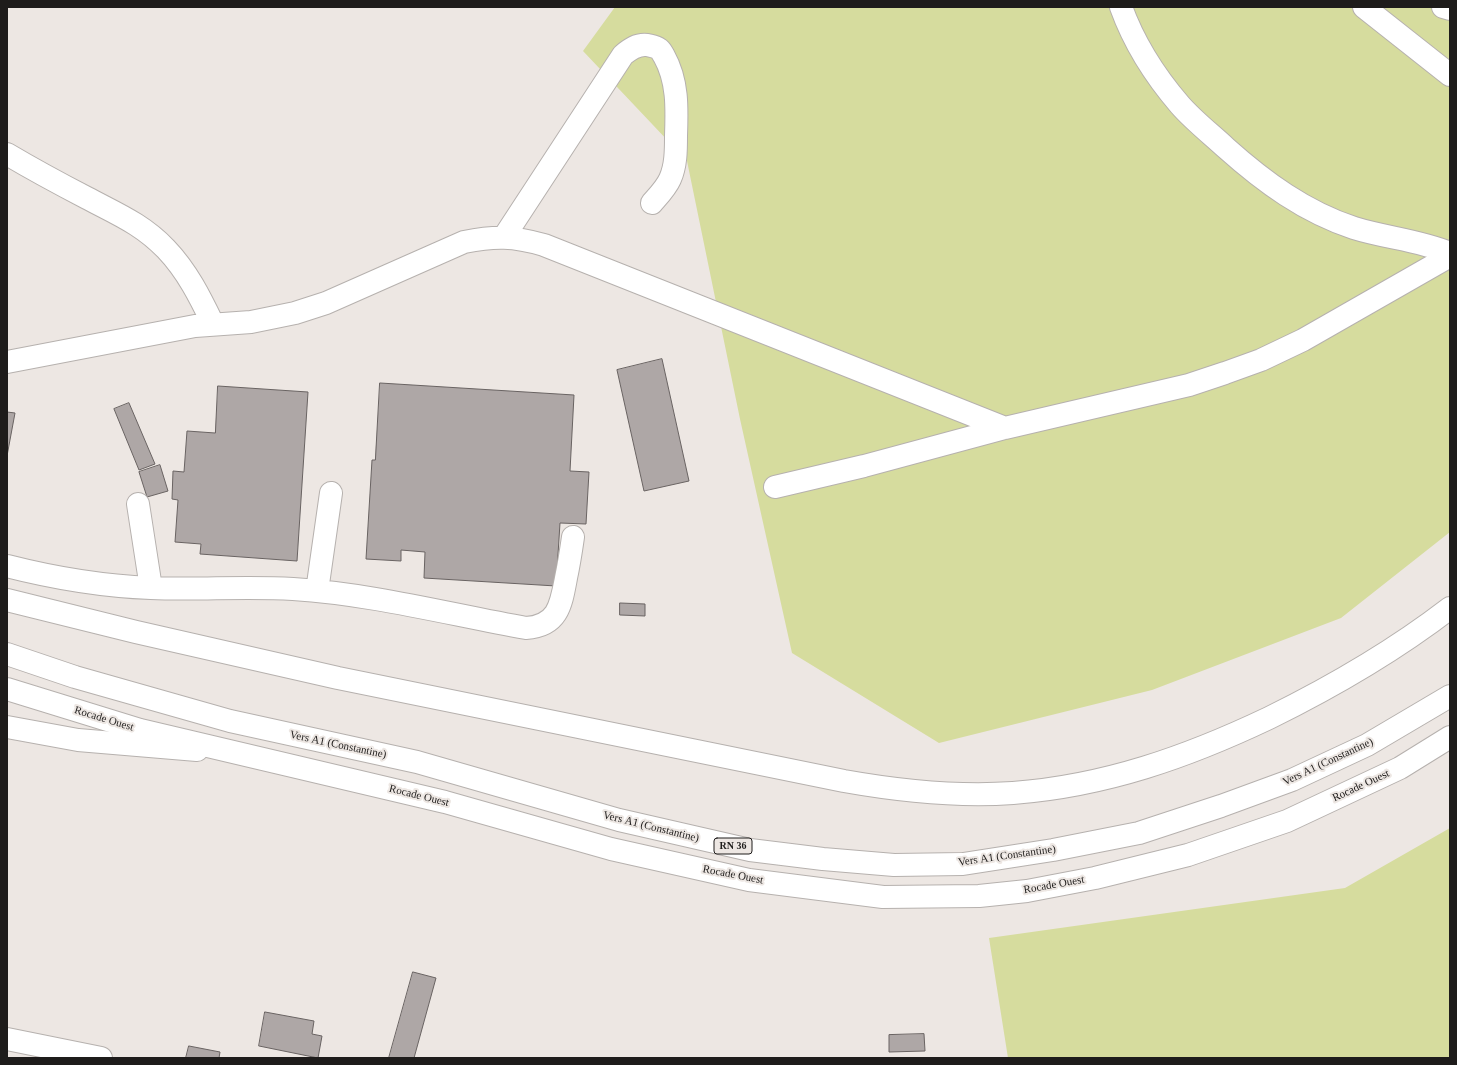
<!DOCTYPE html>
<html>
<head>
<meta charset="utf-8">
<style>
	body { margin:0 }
	#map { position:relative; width:1457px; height:1065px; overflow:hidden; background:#ede7e3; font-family:Georgia,serif }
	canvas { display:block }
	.frame { position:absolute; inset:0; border:8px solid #1e1c1b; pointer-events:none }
</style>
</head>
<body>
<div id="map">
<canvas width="1457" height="1065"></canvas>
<div class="frame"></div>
</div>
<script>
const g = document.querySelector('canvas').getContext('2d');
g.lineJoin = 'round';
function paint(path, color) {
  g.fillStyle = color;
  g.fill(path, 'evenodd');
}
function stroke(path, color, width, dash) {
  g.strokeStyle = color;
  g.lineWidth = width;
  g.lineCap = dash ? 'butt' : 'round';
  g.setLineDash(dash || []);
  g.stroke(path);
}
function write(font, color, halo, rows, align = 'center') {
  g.font = font + ' Georgia,serif';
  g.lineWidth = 4;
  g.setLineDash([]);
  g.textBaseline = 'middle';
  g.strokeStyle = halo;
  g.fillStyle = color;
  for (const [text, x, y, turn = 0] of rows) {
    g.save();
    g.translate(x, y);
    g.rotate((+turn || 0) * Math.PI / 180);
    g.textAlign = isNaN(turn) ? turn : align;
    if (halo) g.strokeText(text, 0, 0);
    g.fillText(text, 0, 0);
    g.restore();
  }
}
const green = new Path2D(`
	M615,7H1450V532L1341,618L1152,690L939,743L792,653L740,419L687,161L583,51Z
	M1450,828V1058H1008L989,938L1345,888Z`);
const building = new Path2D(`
	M662,359L689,481L644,491L617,370Z
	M380,383L574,395L570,471L589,472L586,524L560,523L556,586L424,578L425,552L401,550V561L366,559L372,460H375Z
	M218,386L308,392L297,561L200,554L201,544L175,542L178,500L172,499L173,471L184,472L187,431L215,433Z
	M129,403L155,464L139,470L114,409Z
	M7,412L15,413L7,456Z
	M160,465L168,491L147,497L139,472Z
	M620,603L645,604V616L620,615Z
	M413,972L436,978L414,1058H389Z
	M265,1012L314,1021L312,1034L322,1036L318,1058L259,1046Z
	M924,1034L925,1051L889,1052V1035Z
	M189,1046L220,1052L219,1058H186Z`);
const minor = new Path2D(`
	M1121,7C1134,43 1155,76 1180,105C1194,121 1211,134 1226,148C1264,182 1305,212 1354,228C1386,238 1419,240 1450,253
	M1364,7L1450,75
	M1443,7L1450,9
	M7,154C34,170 60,184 87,198C117,214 142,224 166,249C187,271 200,297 213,324
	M504,237L623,55C630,49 637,44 647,45C651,46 655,46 659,49C661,50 662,53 664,56C678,81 677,108 676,136C676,150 676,166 670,179C666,188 659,195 652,203
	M7,362L195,326L251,322L295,313L326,303L464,242C495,236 513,236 544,245L1005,428
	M775,487L864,466L1005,428L1189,385L1225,373L1261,360L1303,340L1450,256
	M138,504L151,588
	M7,566C54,578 102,586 151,588C198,590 246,586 293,589C372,594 448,614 526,628C558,626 561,605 566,578C569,564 571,551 573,537
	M317,591L331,493
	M7,600L136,632L338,678L844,781C900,791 956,797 1013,793C1105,786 1187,757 1269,718C1332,687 1394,651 1450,608
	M7,727L78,740L197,750
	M7,1039L101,1058`);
const highway = new Path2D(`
	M7,654L75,677L230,721L417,762L619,820L750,850L823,859L894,865L963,864L1053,850L1139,833L1221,806L1292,780L1367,745L1450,696
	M7,689L140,730L445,802L611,849L749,880L883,897L979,896L1027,891L1095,878L1188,855L1287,821L1400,768L1450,737`);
const shields = [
	[733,846,38]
];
const shieldNames = [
	["RN 36",733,846]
];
const streetNames = [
	["Rocade Ouest",104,719,17],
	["Vers A1 (Constantine)",338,745,12],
	["Vers A1 (Constantine)",1328,762,-25],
	["Rocade Ouest",1361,786,-25],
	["Rocade Ouest",419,796,14],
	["Vers A1 (Constantine)",651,827,14],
	["Vers A1 (Constantine)",1007,856,-8],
	["Rocade Ouest",733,875,11],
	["Rocade Ouest",1054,885,-10]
];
paint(green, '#d6dc9e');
paint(building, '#aea7a6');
stroke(building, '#696362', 1);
stroke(minor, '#b6b1ae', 24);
stroke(highway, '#b6b1ae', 24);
stroke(minor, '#fff', 22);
stroke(highway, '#fff', 22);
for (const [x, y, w] of shields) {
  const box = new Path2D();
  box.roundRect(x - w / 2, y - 8, w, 16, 3);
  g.fillStyle = '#ede7e3';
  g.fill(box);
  stroke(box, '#1e1c1b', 1);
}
write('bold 10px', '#1e1c1b', null, shieldNames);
write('11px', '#1e1c1b', '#ede7e3', streetNames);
</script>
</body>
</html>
